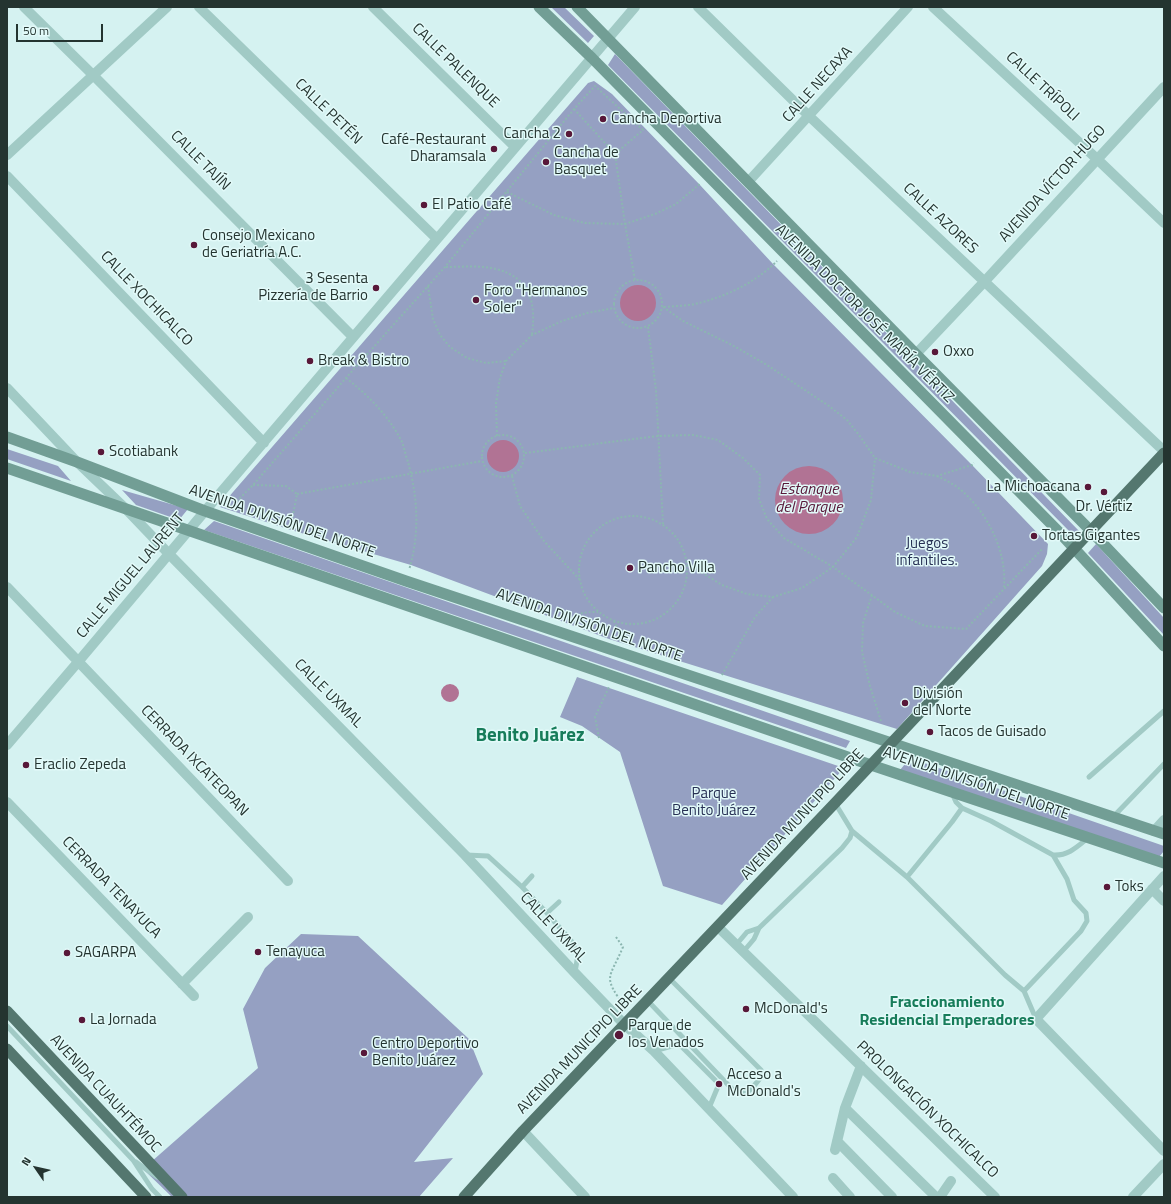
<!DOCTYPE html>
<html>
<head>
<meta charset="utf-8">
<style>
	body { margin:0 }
	#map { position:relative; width:1171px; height:1204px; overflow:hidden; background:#d5f2f1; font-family:"Titillium Web",sans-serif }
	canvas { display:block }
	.frame { position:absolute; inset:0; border:8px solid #243430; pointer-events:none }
	.north { position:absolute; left:16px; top:1148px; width:40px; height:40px; -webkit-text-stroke:3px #e2faf9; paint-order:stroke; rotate:304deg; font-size:11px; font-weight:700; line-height:16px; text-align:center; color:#243430 }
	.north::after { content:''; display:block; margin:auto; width:14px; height:18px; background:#243430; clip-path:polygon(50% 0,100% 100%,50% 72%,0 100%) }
	.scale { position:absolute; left:16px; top:24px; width:87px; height:18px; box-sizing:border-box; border:2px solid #243430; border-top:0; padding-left:5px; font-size:12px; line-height:14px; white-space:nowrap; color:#243430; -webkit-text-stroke:3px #e2faf9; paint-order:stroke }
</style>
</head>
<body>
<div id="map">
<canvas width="1171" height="1204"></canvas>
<div class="frame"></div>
<div class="north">N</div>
<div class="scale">50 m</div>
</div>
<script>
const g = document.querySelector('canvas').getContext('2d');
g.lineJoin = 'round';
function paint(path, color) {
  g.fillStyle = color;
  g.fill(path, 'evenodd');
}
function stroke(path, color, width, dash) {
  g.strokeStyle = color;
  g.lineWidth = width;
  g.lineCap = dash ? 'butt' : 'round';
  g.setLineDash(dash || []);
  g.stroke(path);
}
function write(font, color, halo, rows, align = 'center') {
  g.font = font + ' "Titillium Web",sans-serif';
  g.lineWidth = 3;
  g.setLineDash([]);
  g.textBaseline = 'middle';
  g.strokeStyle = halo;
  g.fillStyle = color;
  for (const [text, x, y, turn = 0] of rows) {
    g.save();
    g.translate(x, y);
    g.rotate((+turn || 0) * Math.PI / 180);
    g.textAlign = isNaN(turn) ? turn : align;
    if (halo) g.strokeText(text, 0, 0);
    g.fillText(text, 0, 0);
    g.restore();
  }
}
const green = new Path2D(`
	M551,7H564L594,36L588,43Z
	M615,54L1080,532L1075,537L608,65Z
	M594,81L612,94L700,185L773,264L972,465L1048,544L1047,554L1042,566L897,729L609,639L411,565L291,530L220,507L588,83Z
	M7,449L58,466L71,481L7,459Z
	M122,490L188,509L179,520L136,505Z
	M214,521L850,741L846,748L204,530Z
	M1096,544L1164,618V635L1088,553Z
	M577,677L844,768L722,905L663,886L620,752L582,726L560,717Z
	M910,758L1164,846V851L1159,857L900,770Z
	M301,934L358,936L469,1039L483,1074L414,1162L453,1158L419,1197H172L143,1169L258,1068L243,1009L265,968Z`);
const water = new Path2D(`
	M620 303a18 18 0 1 1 36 0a18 18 0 1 1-36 0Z
	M487 456a16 16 0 1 1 32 0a16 16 0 1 1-32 0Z
	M775 500a34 34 0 1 1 68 0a34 34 0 1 1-68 0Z
	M441 693a9 9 0 1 1 18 0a9 9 0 1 1-18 0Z`);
const path = new Path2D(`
	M574,109L615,154
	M507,192L554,215L585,223L625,224L655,214L676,204L701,183
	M446,267C461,267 480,265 496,269C531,278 536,303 532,335
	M614 304a24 24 0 1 1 48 0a24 24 0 1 1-48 0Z
	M428,286L433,319L440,335L450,347L467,358L486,363L506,361
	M663,307L683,321L732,345L767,365L829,406L847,420L859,435L875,458L910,472L937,476L972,465L974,463
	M664,307C674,306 685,306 695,304C725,297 755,283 777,261
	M648,327L656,390L663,524
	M346,378C368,395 389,416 402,442C404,447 405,453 407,459C418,495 420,534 409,570
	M482 456a21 21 0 1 1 42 0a21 21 0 1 1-42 0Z
	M497,436L496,403L500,378L506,361L532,335L562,321L587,313L614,308
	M525,453L658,436L693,435L718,440L743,458L760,475L759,499L767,519L784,538L833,567L895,612L925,626L966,629L1043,548
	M512,476L520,506L544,541L580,580
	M937,476C945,480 954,484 961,490C988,513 1007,552 1004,587
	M253,485L286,486L297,494L290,530
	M297,494L482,461
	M231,507L253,485L346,378L445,267L574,109L595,86L643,130L615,154L625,224L635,280
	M579 570a54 54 0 1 1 108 0a54 54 0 1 1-108 0Z
	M688,564L722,585L747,594L773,597L802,588L833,567L857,537L871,500L875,458
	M872,595L863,623L862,652L870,686L881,721
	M614,621L619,632L620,641
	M569,624C577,612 584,612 598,612
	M722,675L755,617L773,597
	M599,738L595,717L609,687
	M616,937L623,947C609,980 602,975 625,1007`);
const service = new Path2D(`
	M1089,777L1164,711
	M952,793L956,802L962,808L991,821L1053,855L1067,879L1074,900L1086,913L1087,921L1081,931L1024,991L1005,975L907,877L952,822L962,808
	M835,803L852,831L907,877
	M1113,817L1164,764
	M466,855L488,856L522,887L547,913L572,942L578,955L575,972
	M1053,855C1068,856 1077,847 1088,838
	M522,887L532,876
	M547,913L559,902
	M736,945L747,932L759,928L842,848L850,838L852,831
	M743,952L754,939L759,928
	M1024,991L1036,1019
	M647,1000L735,1092C749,1097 753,1086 762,1076L761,1070L669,978
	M7,1026L133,1160L152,1189L160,1197
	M654,1051L679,1044L719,1084L709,1108
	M136,1162L157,1177`);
const minor = new Path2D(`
	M24,7L93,75L353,337
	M199,7L437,239
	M373,7L515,147
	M698,7L809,116L1164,451
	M933,7L1097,159L1164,223
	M7,155L167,7
	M7,176L264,443
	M748,182L908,7
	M916,354L985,281L1164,87
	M7,388L77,462L125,508L169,554L465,855L575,973L624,1024L654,1051L793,1197
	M7,587L288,881
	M7,745L78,662L205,511L635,7
	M7,802L194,996
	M1154,831L1164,820
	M1164,876L1036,1019L1164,1151
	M1152,889L1164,901
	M718,927L995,1197
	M182,984L248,917
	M845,1108L936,1197
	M523,1131L585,1197
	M837,1141L892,1197
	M835,1150L845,1108L861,1066
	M833,1178L850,1197
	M940,1197L951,1181
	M1133,1197L1164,1164`);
const secondary = new Path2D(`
	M539,7L592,58L1060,533L1164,646
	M577,7L916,354L1091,531L1164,608
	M7,437L77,462L205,511L406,581L1164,834
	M7,468L871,765L1164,863`);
const primary = new Path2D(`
	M7,1011L182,1197
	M7,1049L146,1197
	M464,1197L523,1131L835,803L1164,453`);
const markers = [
	[603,119,4,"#581839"],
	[569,134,4,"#581839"],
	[494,149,4,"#581839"],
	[546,162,4,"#581839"],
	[424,205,4,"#581839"],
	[194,245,4,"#581839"],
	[376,288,4,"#581839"],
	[476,300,4,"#581839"],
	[935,352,4,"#581839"],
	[310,361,4,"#581839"],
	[101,452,4,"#581839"],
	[1088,487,4,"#581839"],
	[1104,492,4,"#581839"],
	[1034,536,4,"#581839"],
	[630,568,4,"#581839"],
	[905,703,4,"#581839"],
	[930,732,4,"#581839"],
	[26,765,4,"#581839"],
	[1107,887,4,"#581839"],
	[258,952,4,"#581839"],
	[67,953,4,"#581839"],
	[746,1009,4,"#581839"],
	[82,1020,4,"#581839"],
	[619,1035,5,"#581839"],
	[364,1053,4,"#581839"],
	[719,1084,4,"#581839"]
];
const streetNames = [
	["CALLE PALENQUE",455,66,44],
	["CALLE NECAXA",818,85,-48],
	["CALLE TRÍPOLI",1042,87,43],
	["CALLE PETÉN",328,112,44],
	["CALLE TAJÍN",200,161,45],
	["AVENIDA VÍCTOR HUGO",1053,184,-48],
	["CALLE AZORES",940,219,43],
	["CALLE XOCHICALCO",146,299,46],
	["AVENIDA DOCTOR JOSÉ MARÍA VÉRTIZ",864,314,45],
	["AVENIDA DIVISIÓN DEL NORTE",282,522,19],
	["CALLE MIGUEL LAURENT",131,576,-50],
	["AVENIDA DIVISIÓN DEL NORTE",589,626,19],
	["CALLE UXMAL",328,694,45],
	["CERRADA IXCATEOPAN",194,761,46],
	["AVENIDA DIVISIÓN DEL NORTE",976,784,19],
	["AVENIDA MUNICIPIO LIBRE",803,815,-47],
	["CERRADA TENAYUCA",111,888,46],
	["CALLE UXMAL",553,928,47],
	["AVENIDA MUNICIPIO LIBRE",580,1050,-46],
	["AVENIDA CUAUHTÉMOC",105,1094,47],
	["PROLONGACIÓN XOCHICALCO",927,1110,44]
];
const poiNames = [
	["Cancha Deportiva",611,119],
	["Cancha 2",561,134,"right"],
	["Café-Restaurant",486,140,"right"],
	["Dharamsala",486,157,"right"],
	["Cancha de",554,153],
	["Basquet",554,170],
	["El Patio Café",432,205],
	["Consejo Mexicano",202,236],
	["de Geriatría A.C.",202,253],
	["3 Sesenta",368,279,"right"],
	["Pizzería de Barrio",368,296,"right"],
	["Foro \"Hermanos",484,291],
	["Soler\"",484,308],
	["Oxxo",943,352],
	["Break & Bistro",318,361],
	["Scotiabank",109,452],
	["La Michoacana",1080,487,"right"],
	["Dr. Vértiz",1104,507,"center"],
	["Tortas Gigantes",1042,536],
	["Pancho Villa",638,568],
	["División",913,694],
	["del Norte",913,711],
	["Tacos de Guisado",938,732],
	["Eraclio Zepeda",34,765],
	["Toks",1115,887],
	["Tenayuca",266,952],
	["SAGARPA",75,953],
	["McDonald's",754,1009],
	["La Jornada",90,1020],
	["Parque de",628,1026],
	["los Venados",628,1043],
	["Centro Deportivo",372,1044],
	["Benito Juárez",372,1061],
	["Acceso a",727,1075],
	["McDonald's",727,1092]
];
const parkNames = [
	["Juegos",927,544],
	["infantiles.",927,561],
	["Parque",714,794],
	["Benito Juárez",714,811]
];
const waterNames = [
	["Estanque",809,490],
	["del Parque",809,508]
];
const neighbourhoodNames = [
	["Fraccionamiento",947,1003],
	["Residencial Emperadores",947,1021]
];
const districtNames = [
	["Benito Juárez",530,736]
];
paint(green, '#95a0c2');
paint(water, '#b17394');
stroke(path, '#8bb6b0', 2, [2, 2]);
stroke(service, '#a1cac5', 5);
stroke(minor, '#a1cac5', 10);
stroke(secondary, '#729e95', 11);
stroke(primary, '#54776f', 11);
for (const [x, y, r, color] of markers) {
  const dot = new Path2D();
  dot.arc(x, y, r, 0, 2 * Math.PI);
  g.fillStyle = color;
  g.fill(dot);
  stroke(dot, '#e2faf9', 1.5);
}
write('15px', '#243430', '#e2faf9', streetNames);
write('15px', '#243430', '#e2faf9', poiNames, 'left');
write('15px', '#273054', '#e2faf9', parkNames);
write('italic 16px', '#581839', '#e2faf9', waterNames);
write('bold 16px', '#177c5a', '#e2faf9', neighbourhoodNames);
write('bold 19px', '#177c5a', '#e2faf9', districtNames);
</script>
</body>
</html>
